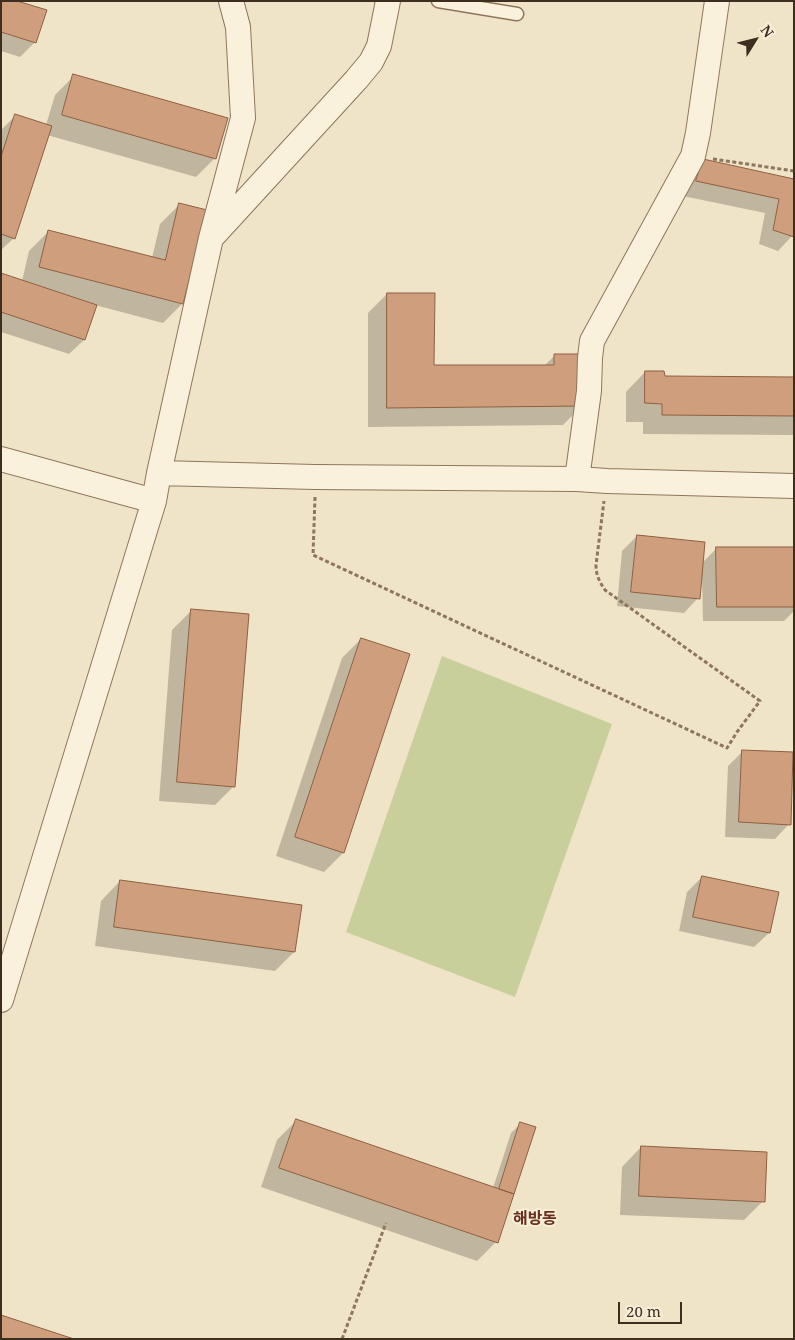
<!DOCTYPE html>
<html>
<head>
<meta charset="utf-8">
<style>
	body { margin:0 }
	#map { position:relative; width:795px; height:1340px; overflow:hidden; background:#f0e4c8; font-family:"Noto Serif",serif }
	canvas { display:block }
	.frame { position:absolute; inset:0; border:2px solid #3d2e20; pointer-events:none }
	.north { position:absolute; left:730px; top:15px; width:50px; height:50px; -webkit-text-stroke:4px #f7eed8; paint-order:stroke; rotate:54deg; font-size:14px; font-weight:700; line-height:20px; text-align:center; color:#3d2e20 }
	.north::after { content:''; display:block; margin:auto; width:18px; height:22px; background:#3d2e20; clip-path:polygon(50% 0,100% 100%,50% 72%,0 100%) }
	.scale { position:absolute; left:618px; top:1302px; width:64px; height:22px; box-sizing:border-box; border:2px solid #3d2e20; border-top:0; padding-left:6px; font-size:15px; line-height:18px; white-space:nowrap; color:#3d2e20; -webkit-text-stroke:4px #f7eed8; paint-order:stroke }
</style>
</head>
<body>
<div id="map">
<canvas width="795" height="1340"></canvas>
<div class="frame"></div>
<div class="north">N</div>
<div class="scale">20 m</div>
</div>
<script>
const g = document.querySelector('canvas').getContext('2d');
g.lineJoin = 'round';
function paint(path, color) {
  g.fillStyle = color;
  g.fill(path, 'evenodd');
}
function stroke(path, color, width, dash) {
  g.strokeStyle = color;
  g.lineWidth = width;
  g.lineCap = dash ? 'butt' : 'round';
  g.setLineDash(dash || []);
  g.stroke(path);
}
function write(font, color, halo, rows, align = 'center') {
  g.font = font + ' "Noto Serif","Noto Sans KR",serif';
  g.lineWidth = 4;
  g.setLineDash([]);
  g.textBaseline = 'middle';
  g.strokeStyle = halo;
  g.fillStyle = color;
  for (const [text, x, y, turn = 0] of rows) {
    g.save();
    g.translate(x, y);
    g.rotate((+turn || 0) * Math.PI / 180);
    g.textAlign = isNaN(turn) ? turn : align;
    if (halo) g.strokeText(text, 0, 0);
    g.fillText(text, 0, 0);
    g.restore();
  }
}
const green = new Path2D(`
	M442,656L612,724L515,997L346,932Z`);
const shadow = new Path2D(`
	M1,1L45,11L34,43L20,57L1,51Z
	M74,76L215,158L196,177L47,135L14,238L1,250V130L16,115L46,125L55,95Z
	M703,160L794,180L792,236L778,251L759,244L765,213L683,196Z
	M180,204L206,211L182,304L163,323L95,305L84,340L69,354L1,332V274L22,281L29,251L48,232L152,258L160,224Z
	M387,294L433,366L543,367L555,355L582,406L563,425L368,427V313Z
	M645,372L663,377L794,378V435L643,434V422H626V392Z
	M637,536L702,563L717,548H794V611L784,621H703L702,579H700L698,598L684,613L617,606L622,551Z
	M191,611L234,786L215,805L159,801L172,630Z
	M361,639L409,655L343,853L324,872L276,856L342,658Z
	M743,751L789,824L775,839L725,837L728,766Z
	M702,877L769,933L754,947L679,931L687,892Z
	M120,881L294,952L275,971L95,946L101,901Z
	M296,1121L493,1188L511,1133L521,1123L496,1242L477,1261L261,1187L277,1140Z
	M641,1147L763,1201L744,1220L620,1215L622,1167Z`);
const building = new Path2D(`
	M1,1H17L47,10L36,43L1,32Z
	M73,74L228,118L216,159L62,115Z
	M15,114L52,126L15,239L1,234V157Z
	M703,159L794,179V237L773,230L779,199L696,181Z
	M179,203L207,210L183,304L39,267L48,230L165,260Z
	M1,273L97,305L85,340L1,312Z
	M387,293H435L434,365H554V354H584L583,406L387,408Z
	M645,371H664L665,376L794,377V416L662,415V404L645,403Z
	M637,535L705,542L700,599L631,592Z
	M716,547H794V607H717Z
	M191,609L249,614L235,787L177,782Z
	M361,638L410,654L344,853L295,837Z
	M742,750L793,752L791,825L739,822Z
	M702,876L779,892L770,933L693,917Z
	M120,880L302,905L295,952L114,927Z
	M296,1119L514,1194L498,1243L279,1168Z
	M520,1122L536,1127L514,1194L499,1189Z
	M641,1146L767,1152L765,1202L639,1196Z
	M1,1315L74,1339H1Z`);
const path = new Path2D(`
	M713,159L794,171
	M315,497L313,555L727,748L737,732L760,701L605,590C599,581 596,575 596,565L604,501
	M342,1339L386,1223`);
const service = new Path2D(`
	M438,1L517,14`);
const minor = new Path2D(`
	M214,235L356,80L371,62L379,46L388,1
	M1,459L154,501
	M159,473L315,477L577,479L607,481L794,486
	M577,479L589,391L590,358L592,341L693,156L698,133L717,1
	M1,1000L154,501L159,473L211,238L243,118L238,27L231,1`);
const neighbourhoodNames = [
	["해방동",535,1219]
];
paint(green, '#c9cf9b');
paint(shadow, '#0003');
paint(building, '#cf9f7d');
stroke(building, '#8d5f41', 1);
stroke(service, '#8d765c', 15);
stroke(minor, '#8d765c', 26);
stroke(path, '#8d765c', 3, [4, 2.5]);
stroke(service, '#faf1dc', 12);
stroke(minor, '#faf1dc', 24);
write('bold 16px', '#6b2e1e', '#f7eed8', neighbourhoodNames);
</script>
</body>
</html>
